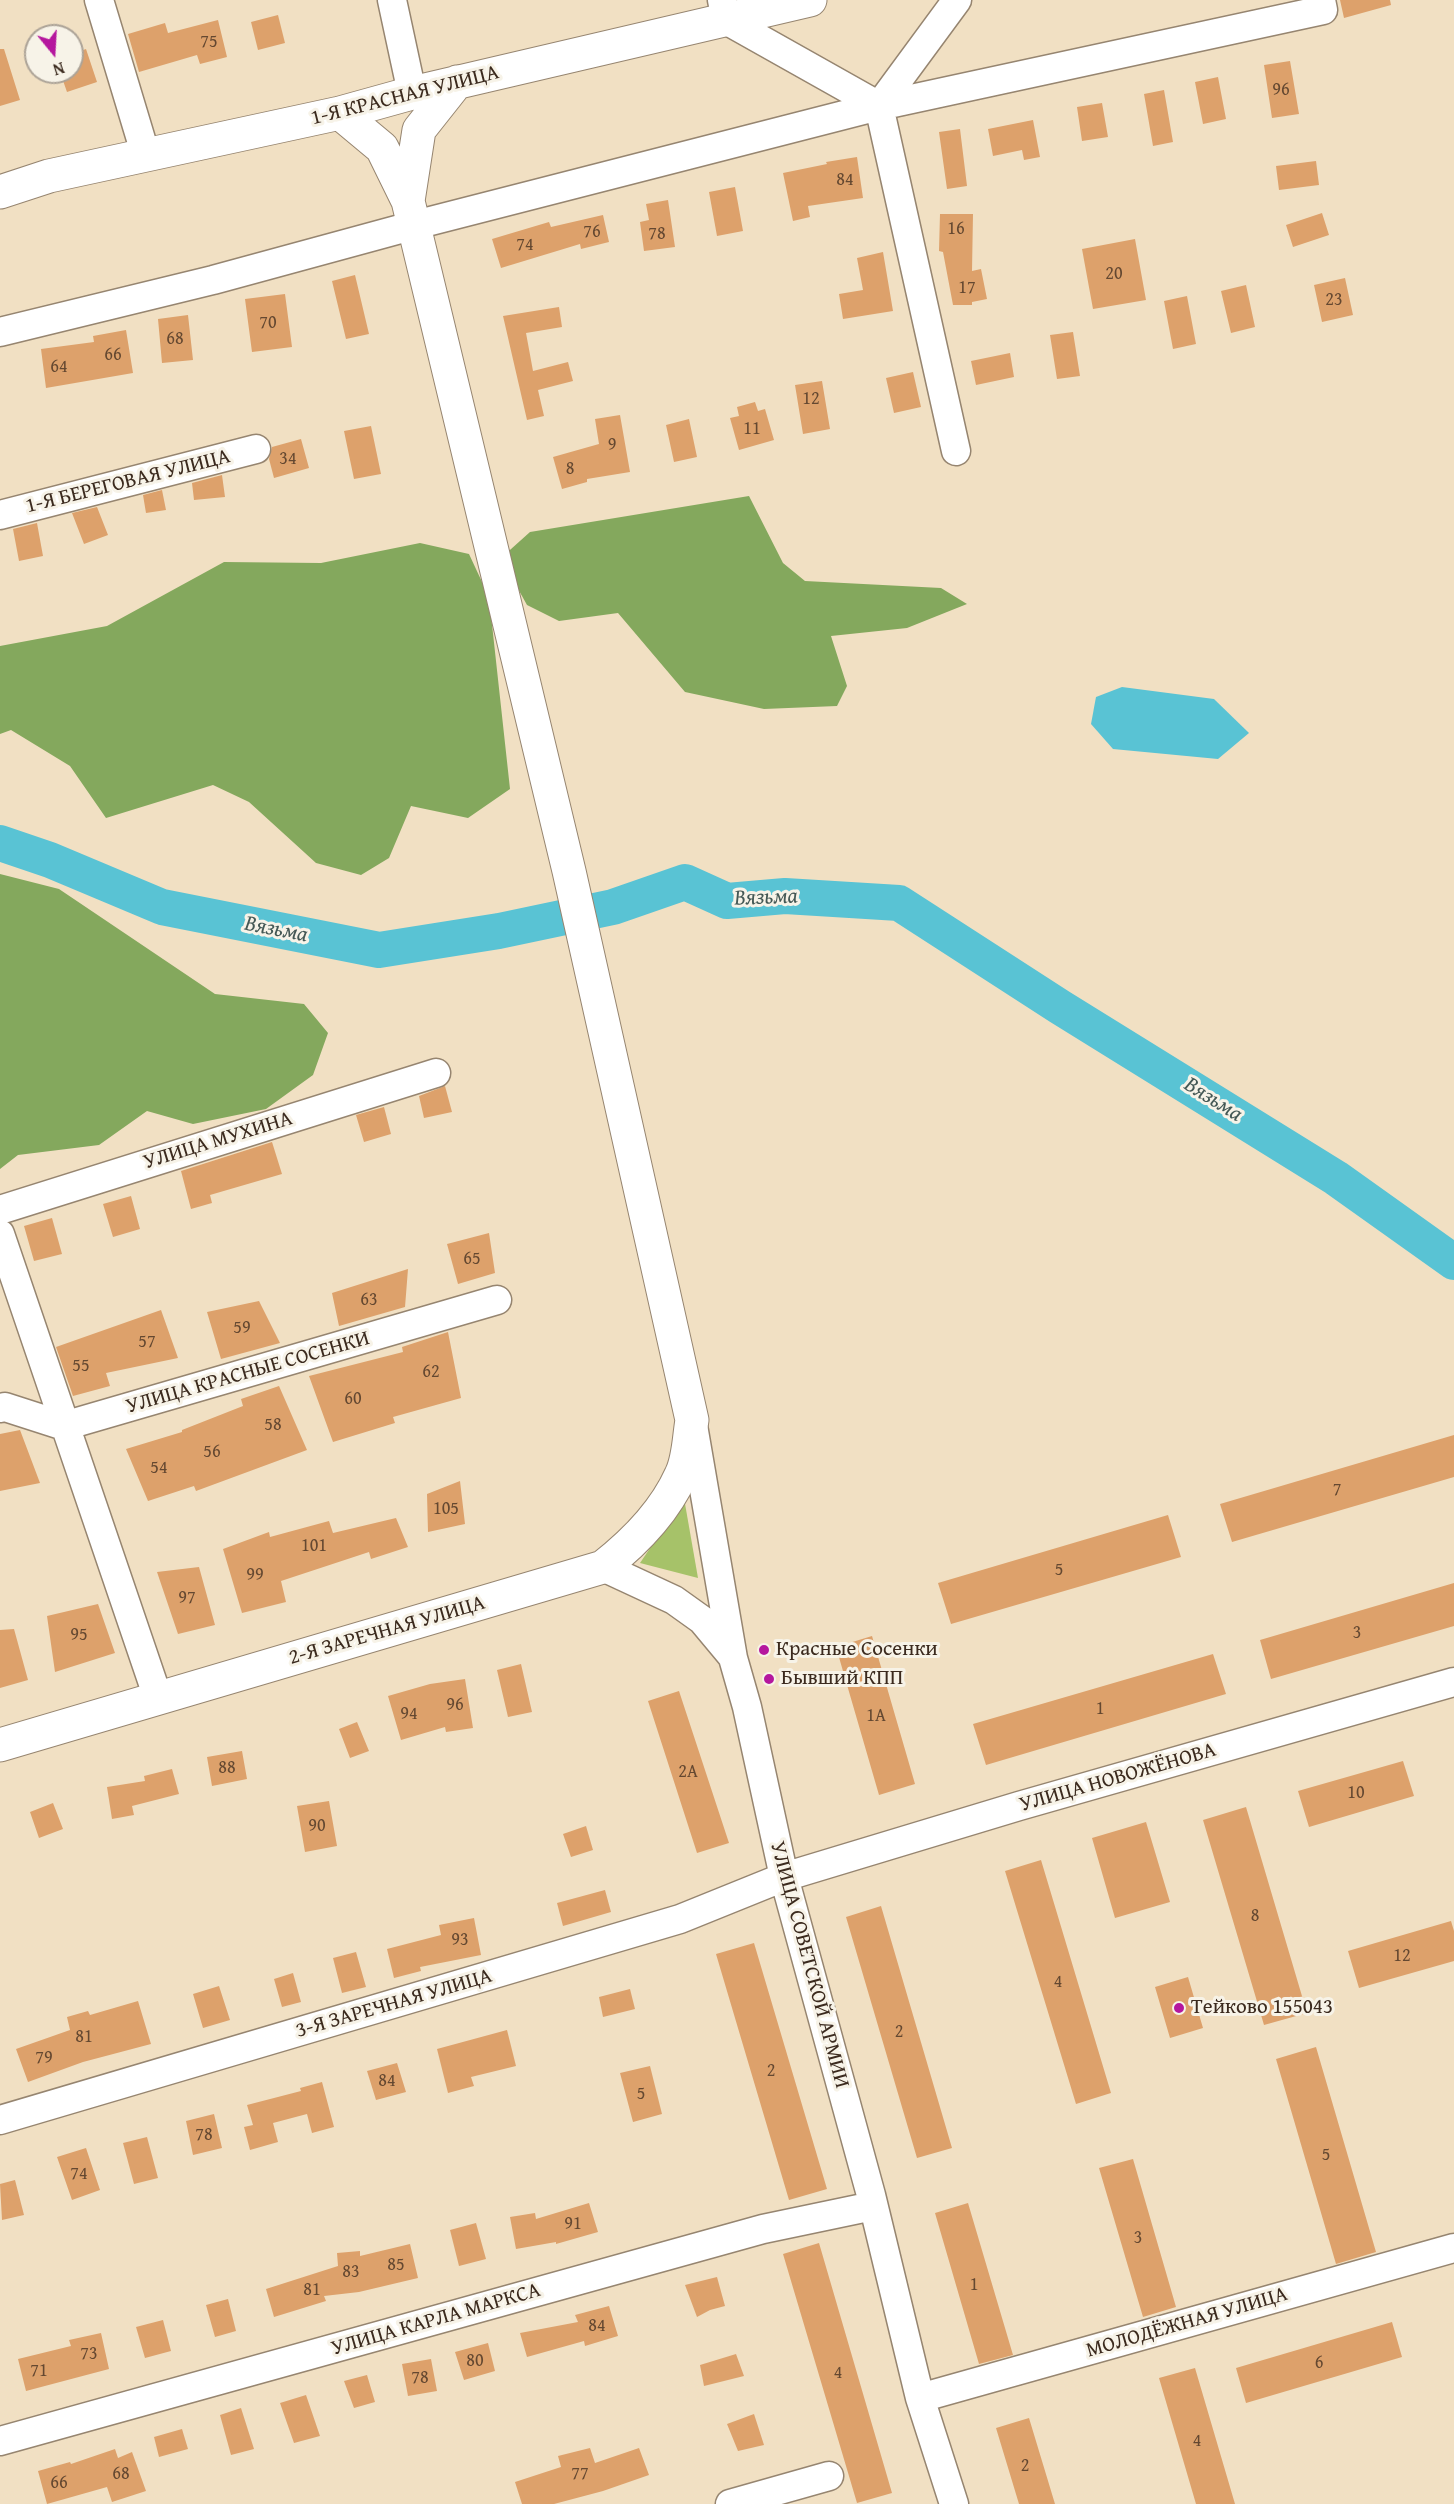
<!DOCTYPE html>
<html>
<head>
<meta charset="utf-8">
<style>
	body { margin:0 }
	#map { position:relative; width:1454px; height:2504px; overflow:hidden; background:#f1e0c3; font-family:"Gentium Book Plus",serif }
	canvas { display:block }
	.north { position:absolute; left:24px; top:24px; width:60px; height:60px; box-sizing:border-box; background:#f7f3e8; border:2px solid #aca397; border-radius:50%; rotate:162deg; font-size:16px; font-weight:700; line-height:24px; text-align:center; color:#3b2a1e }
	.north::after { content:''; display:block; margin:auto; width:21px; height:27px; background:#b5179e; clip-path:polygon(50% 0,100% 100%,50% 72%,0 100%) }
</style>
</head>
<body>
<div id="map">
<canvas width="1454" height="2504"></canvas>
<div class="north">N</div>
</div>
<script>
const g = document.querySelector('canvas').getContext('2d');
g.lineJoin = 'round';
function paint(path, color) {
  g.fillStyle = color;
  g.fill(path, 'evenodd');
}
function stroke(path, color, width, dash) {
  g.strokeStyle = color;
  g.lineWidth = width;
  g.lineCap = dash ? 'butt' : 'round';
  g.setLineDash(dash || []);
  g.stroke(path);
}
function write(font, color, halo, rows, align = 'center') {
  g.font = font + ' "Gentium Book Plus",serif';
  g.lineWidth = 6;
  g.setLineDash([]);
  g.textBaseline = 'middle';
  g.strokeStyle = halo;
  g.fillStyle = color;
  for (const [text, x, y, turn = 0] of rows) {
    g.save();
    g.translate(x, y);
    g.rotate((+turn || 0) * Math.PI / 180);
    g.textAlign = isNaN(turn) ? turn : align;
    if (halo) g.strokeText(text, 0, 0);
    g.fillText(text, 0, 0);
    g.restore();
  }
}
const green = new Path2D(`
	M684,1498L698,1578L640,1563Z`);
const forest = new Path2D(`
	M749,496L783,563L805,581L941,588L967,604L907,628L831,636L847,686L837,706L764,709L685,692L618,613L559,621L527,605L501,558L530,532Z
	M420,543L469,554L489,597L510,789L468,818L411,806L389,858L361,875L316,863L249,802L213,785L106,818L70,766L11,730L0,734V646L107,626L224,562L321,563Z
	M0,874L59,889L215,994L304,1004L328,1033L313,1075L266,1109L193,1124L147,1111L99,1145L18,1155L0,1169Z`);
const water = new Path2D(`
	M1122,687L1214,699L1249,733L1218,759L1113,749L1091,724L1096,697Z`);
const river = new Path2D(`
	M0,843L50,860L162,907L379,950L499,931L613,907L685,882L727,901L785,896L899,903L1060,1007L1336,1178L1454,1262`);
const building = new Path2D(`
	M1340,0H1390L1391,5L1344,18Z
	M278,15L285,43L258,50L251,22Z
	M218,20L227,57L200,64L197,55L139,72L128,34L165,23L168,33Z
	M0,49H4L20,100L0,106Z
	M86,49L97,82L67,92L60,72H72V54Z
	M1290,61L1299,114L1272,118L1264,65Z
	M1218,77L1226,119L1203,124L1195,82Z
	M1164,90L1173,142L1153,146L1144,94Z
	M1102,103L1108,137L1082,141L1077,107Z
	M1033,120L1040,157L1024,160L1022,150L993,156L988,129Z
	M960,129L967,186L947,189L939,132Z
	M857,157L863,198L808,206L810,217L793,221L783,173L827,164L826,162Z
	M1316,161L1319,185L1279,190L1276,166Z
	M735,187L743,231L717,236L709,192Z
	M668,200L675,247L644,251L640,222L649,220L646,204Z
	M1322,213L1329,235L1293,247L1286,225Z
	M940,214H973L972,271L981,269L987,299L972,302V305H953L943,252L939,251Z
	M603,215L609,242L581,249L580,244L501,268L492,239L549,222L551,227Z
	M1135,239L1146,300L1093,309L1082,249Z
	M883,252L893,311L843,319L839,294L863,290L857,258Z
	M355,275L369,334L346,339L332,281Z
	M1345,278L1353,315L1322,322L1314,285Z
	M1246,285L1255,327L1231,333L1221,291Z
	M285,294L292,347L252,352L245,299Z
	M1187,296L1196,344L1173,349L1164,301Z
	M559,307L562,327L526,333L533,371L568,362L573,381L538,390L544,416L527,420L503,316Z
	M188,315L193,360L162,363L158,319Z
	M126,330L133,373L46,388L41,349L94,342L93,336Z
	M1073,332L1080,376L1057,379L1050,335Z
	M1010,353L1014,377L976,385L971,361Z
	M913,372L921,407L894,413L886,378Z
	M822,381L830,429L803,434L795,385Z
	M755,402L758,411L765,409L774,440L739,450L730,418L739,416L737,407Z
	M620,415L630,472L587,479V482L562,489L553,457L599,444L595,419Z
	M689,419L697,457L674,462L666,425Z
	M371,426L381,474L354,479L344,431Z
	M301,439L309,468L274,478L269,459L272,447Z
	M222,475L225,497L194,500L192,483Z
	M162,490L166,510L146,513L143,495Z
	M97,507L108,535L84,544L72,513Z
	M37,523L43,556L19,561L13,529Z
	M445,1086L452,1112L424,1118L419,1096Z
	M384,1107L391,1134L364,1142L356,1115Z
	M272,1142L282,1174L210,1195L212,1203L191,1209L181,1171Z
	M131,1196L140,1229L113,1237L103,1204Z
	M52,1218L62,1254L34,1261L24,1226Z
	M489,1233L495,1273L458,1284L447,1244Z
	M408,1269L405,1307L339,1326L332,1293Z
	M259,1301L280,1343L221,1359L207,1312Z
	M161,1310L178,1358L106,1373L110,1386L73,1396L56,1347Z
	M448,1332L461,1398L393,1417L395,1423L333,1442L309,1376L403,1352L402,1347Z
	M279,1386L307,1450L196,1491L194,1486L148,1501L126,1449L182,1432V1430L243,1406L241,1399Z
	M20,1430L40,1483L0,1491V1434Z
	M1454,1435V1477L1232,1542L1220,1504Z
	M460,1481L465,1524L428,1532L427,1494Z
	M1168,1515L1181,1557L951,1624L938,1583Z
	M396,1518L408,1547L371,1559L369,1552L281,1581L286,1602L242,1613L223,1549L269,1532L270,1537L329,1521L333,1533Z
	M199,1567L215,1625L178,1634L157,1572Z
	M1454,1583V1626L1271,1679L1260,1640Z
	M98,1604L115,1653L55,1672L47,1616Z
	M14,1629L28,1680L0,1688V1630Z
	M872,1636L915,1784L879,1795L836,1647Z
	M1213,1654L1226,1694L986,1765L973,1724Z
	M521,1664L532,1712L508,1717L497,1670Z
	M465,1679L473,1728L446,1732L445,1727L401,1740L388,1696L430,1684Z
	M679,1691L729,1843L697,1853L648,1701Z
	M357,1722L369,1751L350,1758L339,1729Z
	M242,1751L247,1779L212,1786L207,1757Z
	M1403,1761L1414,1796L1309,1827L1298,1791Z
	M172,1769L179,1794L132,1806L134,1815L112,1819L107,1787L145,1781L144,1776Z
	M329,1801L337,1846L305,1852L297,1806Z
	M53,1803L63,1829L39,1838L30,1812Z
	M1246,1807L1307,2013L1264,2025L1203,1820Z
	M1146,1822L1170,1902L1115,1918L1092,1838Z
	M586,1826L593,1850L571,1857L563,1834Z
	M1041,1860L1111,2093L1076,2104L1005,1871Z
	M605,1890L611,1912L563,1926L557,1903Z
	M881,1906L952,2148L917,2158L846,1917Z
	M474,1918L481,1955L420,1967L421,1971L394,1978L387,1949L441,1935L439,1925Z
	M1451,1921L1454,1931V1961L1359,1988L1348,1951Z
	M754,1943L827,2189L789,2200L716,1954Z
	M356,1952L366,1987L342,1993L333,1958Z
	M293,1973L301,2002L282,2007L274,1979Z
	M1188,1977L1203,2028L1170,2038L1155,1987Z
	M219,1986L230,2020L203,2028L193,1994Z
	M630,1989L635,2009L603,2017L599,1997Z
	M138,2001L151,2044L83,2062L28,2082L16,2049L70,2030L67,2017L88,2011L90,2015Z
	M507,2030L516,2066L471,2077L474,2086L448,2093L437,2049Z
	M1316,2047L1376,2252L1336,2264L1276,2059Z
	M397,2063L406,2092L376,2100L367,2071Z
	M650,2066L662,2114L633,2122L620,2073Z
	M322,2082L334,2127L312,2133L307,2114L273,2123L278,2142L250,2150L244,2127L253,2125L247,2105L301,2091L300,2088Z
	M214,2114L222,2148L193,2155L186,2121Z
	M147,2137L158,2178L134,2184L123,2143Z
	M86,2148L100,2190L72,2200L57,2157Z
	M1133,2159L1176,2307L1143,2317L1099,2168Z
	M15,2180L24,2215L2,2220L0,2184Z
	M589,2203L598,2232L556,2244V2242L516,2249L510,2217L535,2213L536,2219Z
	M968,2203L1013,2355L979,2364L935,2213Z
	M476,2223L486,2259L459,2266L450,2230Z
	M819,2243L892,2493L857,2503L783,2254Z
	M410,2244L418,2278L359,2292L324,2296L326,2301L274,2317L266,2289L338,2266L337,2253L360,2251V2256Z
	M717,2277L725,2306L710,2310L697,2317L685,2285Z
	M228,2299L236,2331L215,2337L206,2305Z
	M609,2306L618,2336L585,2346L584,2341L527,2357L520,2333L578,2322L575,2315Z
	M163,2320L171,2351L145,2358L136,2327Z
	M1392,2322L1402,2357L1246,2403L1236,2368Z
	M101,2333L109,2369L26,2391L18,2359L71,2346L69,2340Z
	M488,2343L495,2371L464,2380L455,2352Z
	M736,2354L744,2376L704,2386L700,2365Z
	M431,2359L437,2391L408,2396L402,2364Z
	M1195,2368L1235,2504H1196L1159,2378Z
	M367,2375L375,2402L354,2408L344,2381Z
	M306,2395L320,2436L294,2443L280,2403Z
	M241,2408L254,2449L231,2455L220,2415Z
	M754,2414L764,2445L738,2451L727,2424Z
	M1029,2418L1055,2504H1019L996,2428Z
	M182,2429L188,2449L159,2457L154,2437Z
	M590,2448L595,2463L639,2448L649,2475L603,2491L554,2504H522L515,2482L561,2467L558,2456Z
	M115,2449L118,2458L132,2452L146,2491L112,2502L107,2487L47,2504L38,2471L70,2462L71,2464Z`);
const minor = new Path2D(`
	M99,0L146,156
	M392,0L412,93
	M722,0L726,20L879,106
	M0,332L213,280L415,225L879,106L1323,10L1321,0
	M956,451L879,106L957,0
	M0,515L256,449
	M0,1210L436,1073
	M0,1234L158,1698
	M0,1408L5,1407L64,1426L497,1300
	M694,1431L733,1658L747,1707L784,1877L871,2195L920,2398L954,2504
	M603,1567L674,1600L702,1620L732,1656
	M0,2120L680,1919L784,1877L1019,1806L1454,1682
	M920,2398L1454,2248
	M0,2441L763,2229L873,2206
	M730,2504L829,2476`);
const major = new Path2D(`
	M340,113L382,148L408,201
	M0,192L49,176L340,113L412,93L810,0
	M0,1745L603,1567C635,1542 664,1513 681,1475C689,1459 689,1437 692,1420L569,871L408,201L419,130L457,82`);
const markers = [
	[764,1650,6,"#b5179e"],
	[769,1679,6,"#b5179e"],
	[1179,2008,6,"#b5179e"]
];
const numberNames = [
	["75",209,42],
	["96",1281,90],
	["84",845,180],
	["16",956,229],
	["76",592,232],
	["78",657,234],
	["74",525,245],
	["20",1114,274],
	["17",967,288],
	["23",1334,300],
	["70",268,323],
	["68",175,339],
	["66",113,355],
	["64",59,367],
	["12",811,399],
	["11",752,429],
	["9",612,445],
	["34",288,459],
	["8",570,469],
	["65",472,1259],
	["63",369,1300],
	["59",242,1328],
	["57",147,1342],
	["55",81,1366],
	["62",431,1372],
	["60",353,1399],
	["58",273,1425],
	["56",212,1452],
	["54",159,1468],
	["7",1337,1490],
	["105",446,1509],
	["101",314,1546],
	["5",1059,1570],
	["99",255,1575],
	["97",187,1598],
	["3",1357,1633],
	["95",79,1635],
	["96",455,1705],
	["1",1100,1709],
	["94",409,1714],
	["1А",876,1716],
	["88",227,1768],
	["2А",688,1772],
	["10",1356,1793],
	["90",317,1826],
	["8",1255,1916],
	["93",460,1940],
	["12",1402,1956],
	["4",1058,1982],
	["2",899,2032],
	["81",84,2037],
	["79",44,2058],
	["2",771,2071],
	["84",387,2081],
	["5",641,2094],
	["78",204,2135],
	["5",1326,2155],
	["74",79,2174],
	["91",573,2224],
	["3",1138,2238],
	["85",396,2265],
	["83",351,2272],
	["1",974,2285],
	["81",312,2290],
	["84",597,2326],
	["73",89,2354],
	["80",475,2361],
	["6",1319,2363],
	["71",39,2371],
	["4",838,2373],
	["78",420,2378],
	["4",1197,2441],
	["2",1025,2466],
	["68",121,2474],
	["77",580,2474],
	["66",59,2483]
];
const streetNames = [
	["1-Я КРАСНАЯ УЛИЦА",405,96,-14],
	["1-Я БЕРЕГОВАЯ УЛИЦА",128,482,-14],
	["УЛИЦА МУХИНА",218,1141,-17],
	["УЛИЦА КРАСНЫЕ СОСЕНКИ",248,1373,-16],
	["2-Я ЗАРЕЧНАЯ УЛИЦА",387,1631,-16],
	["УЛИЦА НОВОЖЁНОВА",1118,1778,-16],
	["УЛИЦА СОВЕТСКОЙ АРМИИ",809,1965,75],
	["3-Я ЗАРЕЧНАЯ УЛИЦА",394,2004,-16],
	["УЛИЦА КАРЛА МАРКСА",436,2320,-16],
	["МОЛОДЁЖНАЯ УЛИЦА",1187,2323,-16]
];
const poiNames = [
	["Красные Сосенки",776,1650],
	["Бывший КПП",781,1679],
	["Тейково 155043",1191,2008]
];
const waterNames = [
	["Вязьма",766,898,-2],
	["Вязьма",276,930,11],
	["Вязьма",1213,1100,32]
];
paint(green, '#a6c269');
paint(forest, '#84a85d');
paint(water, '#59c3d4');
stroke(river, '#59c3d4', 36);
paint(building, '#dda16b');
stroke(minor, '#968570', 31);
stroke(major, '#968570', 35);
stroke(minor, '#fff', 28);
stroke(major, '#fff', 33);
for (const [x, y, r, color] of markers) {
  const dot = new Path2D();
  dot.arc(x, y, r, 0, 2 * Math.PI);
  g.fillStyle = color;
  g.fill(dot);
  stroke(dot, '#f7f3e8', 2);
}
write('18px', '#644831', null, numberNames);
write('21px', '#3b2a1e', '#f7f3e8', streetNames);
write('21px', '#3b2a1e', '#f7f3e8', poiNames, 'left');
write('italic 22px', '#445855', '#f7f3e8', waterNames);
</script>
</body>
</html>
